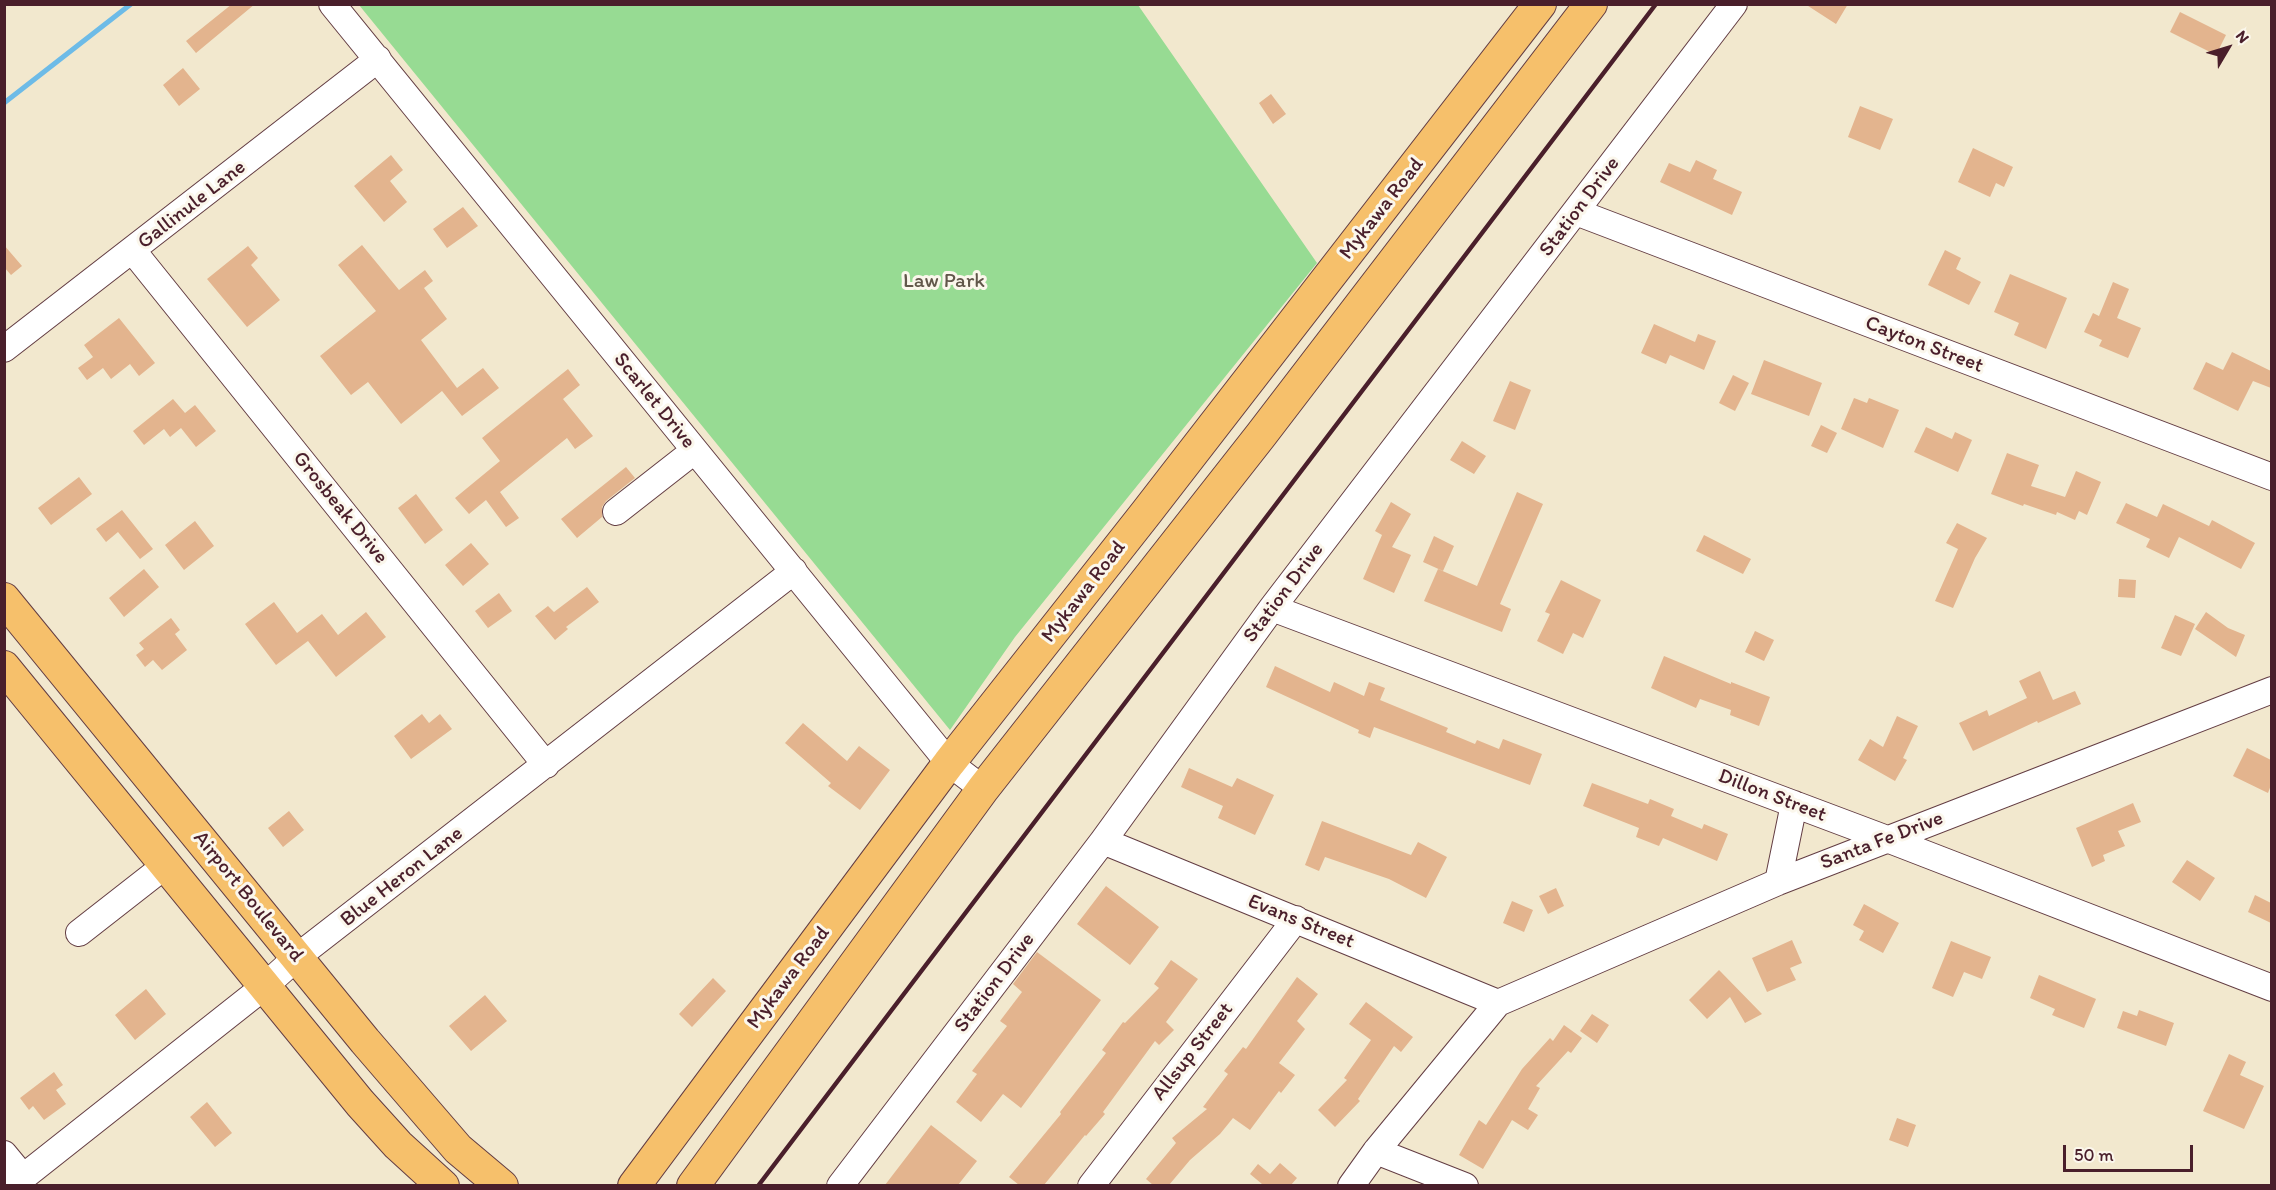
<!DOCTYPE html>
<html>
<head>
<meta charset="utf-8">
<style>
	body { margin:0 }
	#map { position:relative; width:2276px; height:1190px; overflow:hidden; background:#f2e8ce; font-family:Itim,sans-serif }
	canvas { display:block }
	.frame { position:absolute; inset:0; border:6px solid #4a1f2b; pointer-events:none }
	.north { position:absolute; left:2198px; top:18px; width:60px; height:60px; -webkit-text-stroke:4px #fbf7ec; paint-order:stroke; rotate:52deg; font-size:16px; font-weight:700; line-height:24px; text-align:center; color:#4a1f2b }
	.north::after { content:''; display:block; margin:auto; width:21px; height:27px; background:#4a1f2b; clip-path:polygon(50% 0,100% 100%,50% 72%,0 100%) }
	.scale { position:absolute; left:2063px; top:1145px; width:130px; height:27px; box-sizing:border-box; border:3px solid #4a1f2b; border-top:0; padding-left:8px; font-size:18px; line-height:21px; white-space:nowrap; color:#4a1f2b; -webkit-text-stroke:4px #fbf7ec; paint-order:stroke }
</style>
</head>
<body>
<div id="map">
<canvas width="2276" height="1190"></canvas>
<div class="frame"></div>
<div class="north">N</div>
<div class="scale">50 m</div>
</div>
<script>
const g = document.querySelector('canvas').getContext('2d');
g.lineJoin = 'round';
function paint(path, color) {
  g.fillStyle = color;
  g.fill(path, 'evenodd');
}
function stroke(path, color, width, dash) {
  g.strokeStyle = color;
  g.lineWidth = width;
  g.lineCap = dash ? 'butt' : 'round';
  g.setLineDash(dash || []);
  g.stroke(path);
}
function write(font, color, halo, rows, align = 'center') {
  g.font = font + ' Itim,sans-serif';
  g.lineWidth = 6;
  g.setLineDash([]);
  g.textBaseline = 'middle';
  g.strokeStyle = halo;
  g.fillStyle = color;
  for (const [text, x, y, turn = 0] of rows) {
    g.save();
    g.translate(x, y);
    g.rotate((+turn || 0) * Math.PI / 180);
    g.textAlign = isNaN(turn) ? turn : align;
    if (halo) g.strokeText(text, 0, 0);
    g.fillText(text, 0, 0);
    g.restore();
  }
}
const green = new Path2D(`
	M359,5H1138L1317,263L1015,637L950,730Z`);
const stream = new Path2D(`
	M4,103L131,4`);
const building = new Path2D(`
	M232,4H255L196,53L186,41Z
	M1805,4H1848L1836,24Z
	M2180,12L2226,35L2216,55L2170,32Z
	M183,68L200,89L179,106L163,85Z
	M1271,94L1286,114L1273,124L1259,103Z
	M1860,106L1893,119L1880,150L1848,137Z
	M1973,148L2013,167L2004,187L1996,183L1990,197L1958,182Z
	M391,155L403,170L390,181L407,202L384,222L354,186Z
	M1696,160L1717,170L1713,179L1742,192L1732,215L1660,182L1669,163L1690,172Z
	M463,207L478,226L447,248L433,229Z
	M4,245L22,266L11,275L4,267Z
	M362,245L399,290L425,270L433,281L424,288L447,319L421,340L457,388L483,368L499,388L462,416L442,391L401,424L368,382L351,395L320,356L376,311L338,265Z
	M248,246L258,258L251,265L280,300L247,327L207,279Z
	M1945,250L1961,258L1956,269L1981,282L1969,305L1928,285Z
	M2010,274L2067,298L2046,349L2014,335L2019,323L1994,312Z
	M2113,282L2129,289L2117,318L2141,328L2128,358L2099,346L2102,340L2084,332L2093,313L2099,316Z
	M119,318L155,363L139,376L130,364L111,379L103,368L87,380L78,368L93,357L84,345Z
	M1654,324L1695,342L1698,334L1716,341L1704,370L1670,355L1666,364L1641,353Z
	M2232,352L2271,371V388L2253,381L2238,411L2193,389L2206,362L2223,370Z
	M1764,360L1822,383L1809,416L1751,394Z
	M568,369L580,385L563,399L593,436L575,449L567,438L500,492L519,518L506,527L486,500L469,514L455,498L500,461L482,438Z
	M1733,375L1749,383L1735,411L1719,403Z
	M1510,381L1531,390L1515,430L1493,421Z
	M1854,398L1867,403L1869,398L1899,410L1883,448L1841,429Z
	M173,399L185,413L195,405L216,431L196,447L181,428L170,437L164,429L144,445L133,431Z
	M1821,425L1837,433L1827,453L1811,446Z
	M1926,427L1952,439L1955,432L1972,440L1958,472L1914,452Z
	M1462,441L1486,456L1474,474L1450,460Z
	M2007,453L2039,465L2031,486L2065,497L2076,471L2101,482L2087,515L2079,511L2075,520L2057,512L2056,515L2024,504L2023,506L1991,494Z
	M626,467L635,478L606,501L602,507V517L577,538L561,519Z
	M79,477L92,494L51,525L38,508Z
	M1517,492L1543,504L1500,604L1511,609L1502,632L1424,601L1438,569L1477,586Z
	M416,494L443,530L425,544L398,508Z
	M1391,502L1411,514L1392,547L1411,555L1394,593L1363,579L1382,535L1375,531Z
	M2126,503L2157,517L2163,504L2209,526L2212,520L2255,543L2241,569L2179,537L2169,558L2146,547L2150,539L2116,523Z
	M122,510L153,549L140,559L118,532L106,542L96,529Z
	M195,521L214,546L184,570L165,545Z
	M1957,523L1987,538L1975,558L1953,608L1935,601L1958,549L1946,543Z
	M1704,535L1751,559L1743,574L1696,551Z
	M1434,536L1454,546L1443,571L1423,562Z
	M471,543L489,564L463,586L445,565Z
	M144,569L159,587L124,617L109,598Z
	M2119,579L2136,580L2135,598L2118,597Z
	M1561,580L1601,600L1583,638L1573,633L1563,654L1537,641L1550,614L1545,612Z
	M587,587L599,602L566,627L568,629L555,640L535,616L548,606L554,612Z
	M499,593L512,611L488,628L475,611Z
	M274,602L297,633L322,614L338,635L366,612L386,637L336,677L308,641L276,665L245,624Z
	M2206,612L2228,628L2245,635L2236,657L2195,629Z
	M2175,615L2195,624L2181,656L2161,648Z
	M171,618L180,630L175,634L187,650L162,670L153,660L145,667L136,655L144,649L139,643Z
	M1755,631L1774,640L1764,661L1745,652Z
	M1664,656L1731,684V682L1770,697L1759,726L1730,715L1731,710L1700,699L1696,708L1651,688Z
	M1275,666L1330,692L1334,682L1364,696L1369,682L1385,688L1380,700L1448,728L1446,732L1475,744L1477,740L1499,749L1503,739L1542,754L1530,785L1374,727L1370,738L1358,733L1359,730L1266,687Z
	M2040,671L2053,700L2075,691L2081,704L2038,723L2037,721L1973,751L1959,723L1987,710L1989,716L2027,698L2019,681Z
	M422,714L429,723L440,714L452,729L411,759L394,736Z
	M1897,716L1918,726L1903,758L1907,760L1895,781L1858,760L1870,739L1883,747Z
	M803,723L847,761L859,746L890,770L860,810L828,786L831,783L785,743Z
	M2247,748L2271,760V785L2268,793L2233,776Z
	M1189,768L1232,787L1237,778L1274,795L1255,835L1218,818L1223,806L1181,787Z
	M1592,783L1648,804L1650,799L1674,809L1671,816L1702,829L1704,824L1728,834L1717,861L1663,838L1659,846L1636,837L1639,828L1583,806Z
	M2133,803L2141,822L2118,831L2125,846L2103,855L2105,861L2092,867L2076,828Z
	M289,811L304,830L283,847L268,828Z
	M1322,821L1411,855L1418,842L1447,857L1426,898L1389,879L1325,857L1319,871L1305,865Z
	M2187,860L2215,878L2200,901L2172,882Z
	M1106,886L1159,927L1130,965L1077,924Z
	M1556,888L1564,906L1548,914L1539,896Z
	M2255,895L2271,903V923L2248,912Z
	M1512,901L1533,910L1524,932L1503,923Z
	M1864,904L1899,923L1883,953L1859,940L1864,931L1853,925Z
	M1792,940L1802,963L1790,968L1796,980L1767,992L1752,958Z
	M1951,941L1991,957L1982,979L1964,972L1953,997L1932,988Z
	M1037,952L1101,1000L1021,1108L1003,1094L981,1122L956,1102L977,1074L972,1071L1007,1026L1000,1021L1022,992L1013,984Z
	M1171,960L1198,979L1166,1022L1174,1030L1159,1045L1155,1041L1103,1112L1105,1114L1086,1136L1085,1135L1044,1185H1019L1009,1177L1061,1114L1060,1112L1106,1053L1102,1050L1123,1022L1125,1023L1159,988L1154,984Z
	M1719,970L1721,972L1762,1014L1745,1023L1730,997L1707,1019L1689,1000Z
	M2039,975L2096,999L2084,1028L2052,1015L2055,1009L2030,998Z
	M1297,977L1318,994L1297,1021L1305,1029L1279,1063L1295,1075L1281,1093L1279,1091L1250,1130L1233,1118L1220,1134L1190,1160L1169,1185H1153L1146,1179L1176,1143L1172,1138L1207,1109L1203,1107L1228,1074L1224,1071L1243,1047L1246,1049Z
	M713,978L726,991L692,1027L679,1014Z
	M146,989L166,1014L135,1040L115,1015Z
	M485,995L507,1021L471,1051L449,1026Z
	M1366,1002L1413,1037L1401,1052L1394,1046L1358,1099L1360,1101L1335,1127L1318,1110L1347,1080L1344,1078L1371,1040L1349,1024Z
	M2139,1010L2174,1023L2166,1046L2117,1028L2123,1011L2137,1016Z
	M1592,1014L1609,1025L1597,1043L1580,1031Z
	M1564,1025L1582,1038L1571,1053L1568,1051L1536,1086L1540,1088L1528,1109L1538,1115L1528,1130L1512,1120L1483,1169L1459,1155L1479,1120L1486,1125L1522,1069L1550,1038L1553,1041Z
	M2229,1054L2246,1062L2240,1075L2264,1086L2244,1129L2203,1111Z
	M54,1072L63,1085L56,1090L66,1104L44,1120L33,1106L29,1110L20,1098Z
	M207,1102L232,1133L215,1147L190,1117Z
	M1897,1118L1916,1125L1908,1147L1889,1140Z
	M931,1125L977,1161L958,1185H885Z
	M1280,1163L1297,1178L1291,1185H1261L1262,1184L1250,1174L1258,1164L1270,1174Z`);
const minor = new Path2D(`
	M332,4L949,763L983,789
	M1576,212L2272,477
	M133,251L546,765
	M4,349L378,59
	M616,512L694,451
	M1272,608L1887,839L2272,988
	M1103,841L1498,1003
	M1778,882L1794,804
	M79,933L166,865
	M1376,1151L1465,1186
	M4,1154L23,1177
	M12,1186L265,986L297,957L794,571
	M840,1186L1103,841L1272,608L1734,4
	M1091,1186L1296,919
	M1351,1186L1376,1151L1498,1003L1778,882L2272,690`);
const major = new Path2D(`
	M4,599L365,1041L458,1149L502,1186
	M4,667L360,1103L398,1145L443,1186
	M634,1186L949,763L1146,513L1540,4
	M693,1186L983,789L1261,435L1591,4`);
const rail = new Path2D(`
	M758,1186L1656,4`);
const streetNames = [
	["Gallinule Lane",192,205,-38],
	["Station Drive",1580,207,-53],
	["Mykawa Road",1382,209,-52],
	["Cayton Street",1924,345,21],
	["Scarlet Drive",654,401,51],
	["Grosbeak Drive",340,508,51],
	["Mykawa Road",1084,592,-52],
	["Station Drive",1284,593,-53],
	["Dillon Street",1772,796,21],
	["Santa Fe Drive",1882,841,-21],
	["Blue Heron Lane",402,877,-38],
	["Airport Boulevard",248,897,51],
	["Evans Street",1301,922,22],
	["Mykawa Road",789,978,-53],
	["Station Drive",995,983,-53],
	["Allsup Street",1193,1052,-52]
];
const parkNames = [
	["Law Park",944,282]
];
paint(green, '#97db93');
stroke(stream, '#6dbbe7', 5);
paint(building, '#e3b48e');
stroke(minor, '#633d43', 28);
stroke(major, '#633d43', 34);
stroke(minor, '#fff', 26);
stroke(major, '#f6c06b', 32);
stroke(rail, '#4a1f2b', 4.5);
write('21px', '#4a1f2b', '#fbf7ec', streetNames);
write('21px', '#61574a', '#fbf7ec', parkNames);
</script>
</body>
</html>
